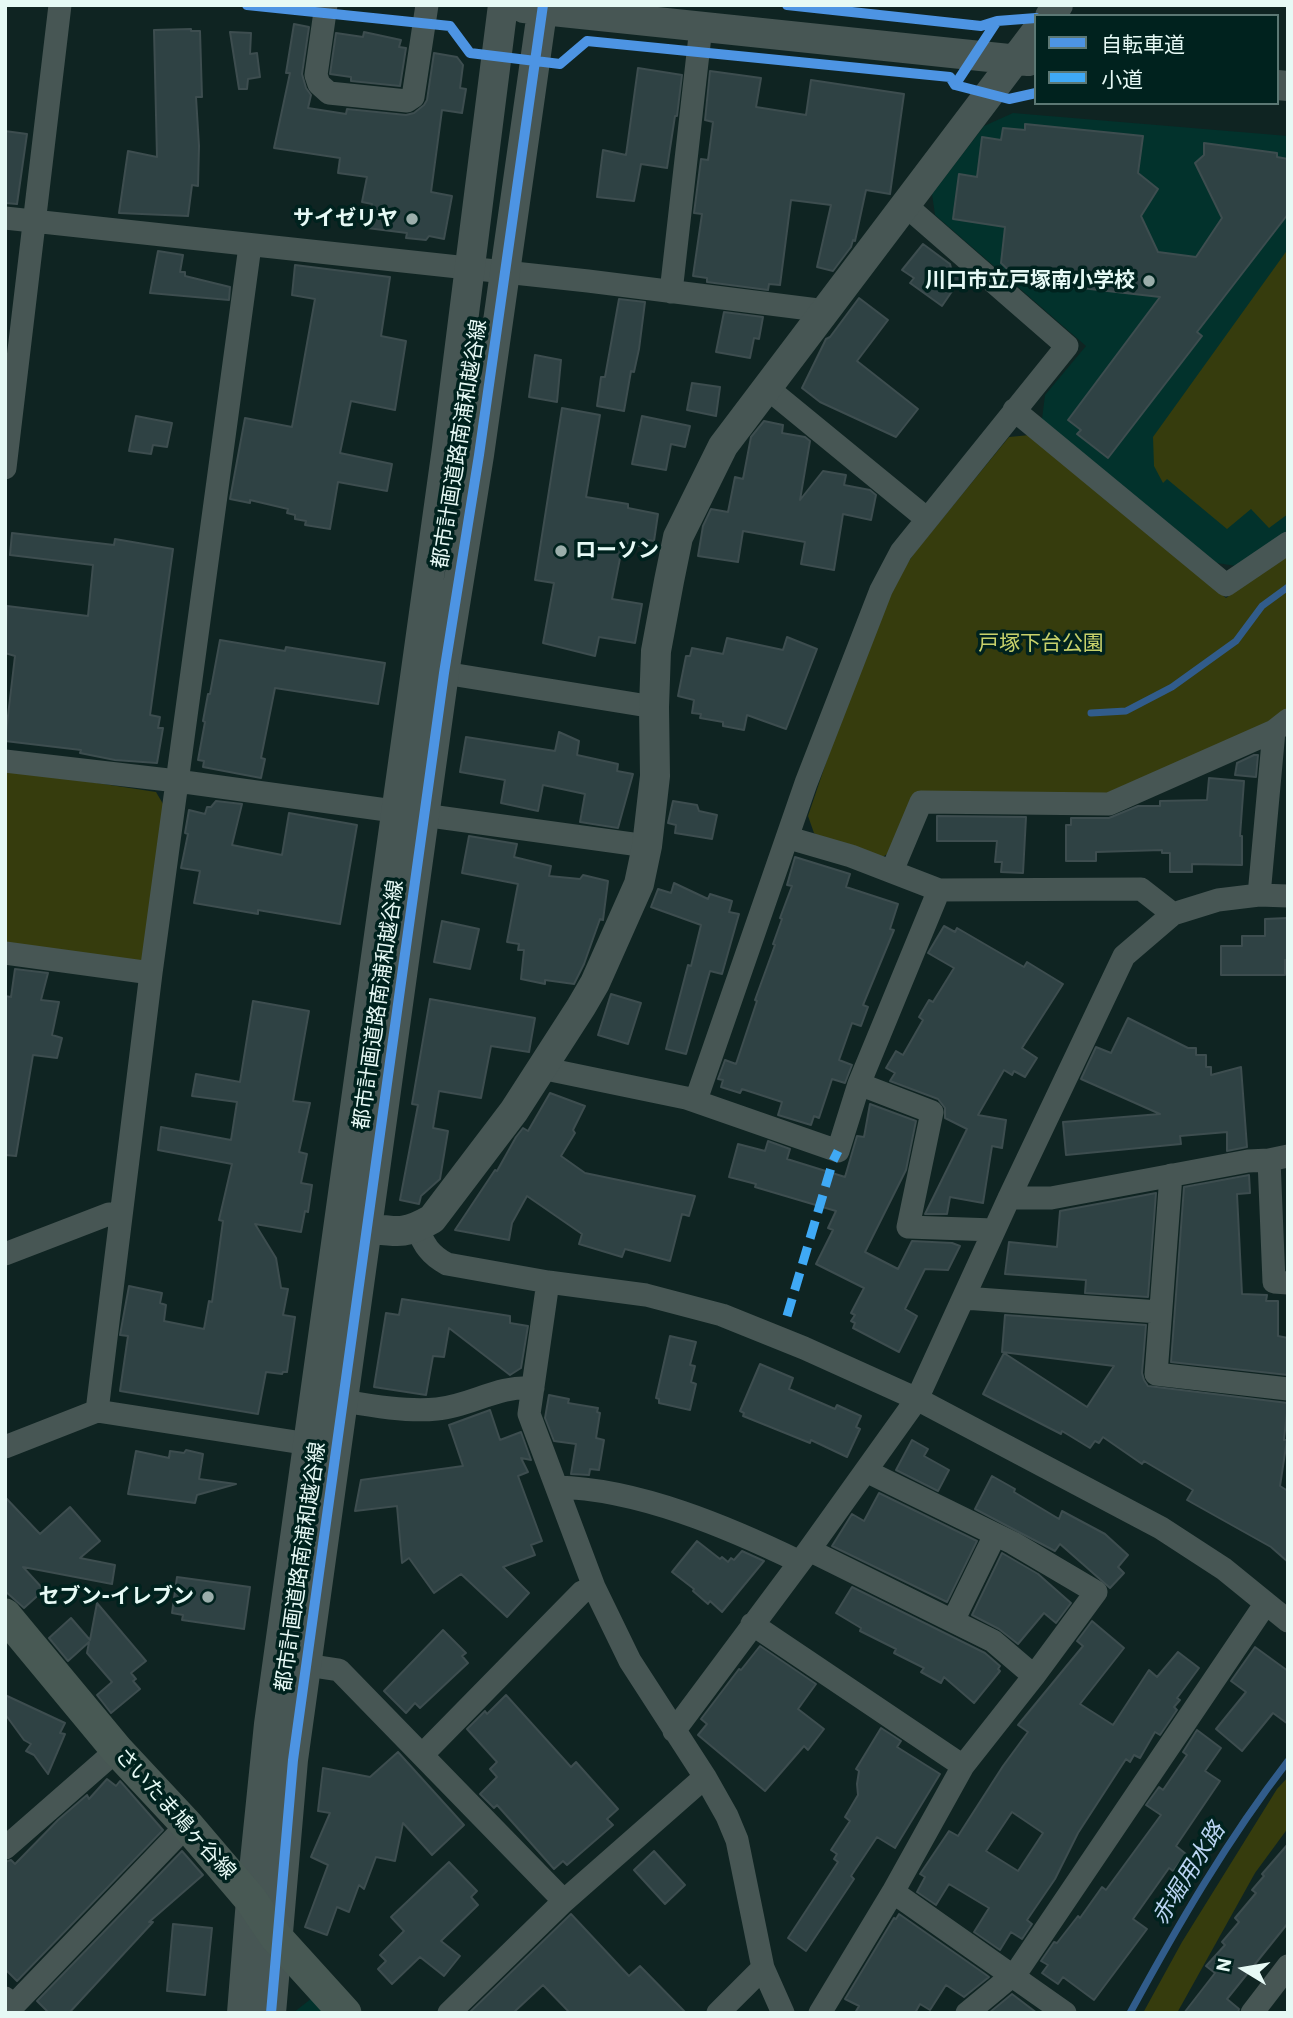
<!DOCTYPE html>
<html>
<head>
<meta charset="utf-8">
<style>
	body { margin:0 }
	#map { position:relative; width:1293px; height:2018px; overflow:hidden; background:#0f2422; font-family:"IBM Plex Sans","Noto Sans JP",sans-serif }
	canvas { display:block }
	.frame { position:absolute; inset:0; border:7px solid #e6f9f5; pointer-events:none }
	.legend { position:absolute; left:1034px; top:14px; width:245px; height:91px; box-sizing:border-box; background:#00221e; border:2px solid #5c7874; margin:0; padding:9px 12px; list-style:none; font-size:21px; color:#e6f9f5 }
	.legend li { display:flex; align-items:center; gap:14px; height:35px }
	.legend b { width:35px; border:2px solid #5c7874 }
	.north { position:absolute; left:1209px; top:1934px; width:70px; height:70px; -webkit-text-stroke:5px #00221e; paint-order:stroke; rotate:281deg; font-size:19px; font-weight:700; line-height:28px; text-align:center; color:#e6f9f5 }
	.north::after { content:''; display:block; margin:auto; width:24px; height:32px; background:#e6f9f5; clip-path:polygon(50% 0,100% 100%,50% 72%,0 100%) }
</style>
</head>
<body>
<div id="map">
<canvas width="1293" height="2018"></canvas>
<div class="frame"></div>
<ul class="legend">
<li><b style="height:9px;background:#4d94e3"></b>自転車道</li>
<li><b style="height:9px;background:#3fa9f5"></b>小道</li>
</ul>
<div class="north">N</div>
</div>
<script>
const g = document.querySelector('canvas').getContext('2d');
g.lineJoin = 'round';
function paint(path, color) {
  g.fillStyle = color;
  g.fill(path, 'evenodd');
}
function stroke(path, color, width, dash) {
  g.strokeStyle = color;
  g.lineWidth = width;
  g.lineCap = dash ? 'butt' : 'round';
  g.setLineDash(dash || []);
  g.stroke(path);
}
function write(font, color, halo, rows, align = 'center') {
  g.font = font + ' "IBM Plex Sans","Noto Sans JP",sans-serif';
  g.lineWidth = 7;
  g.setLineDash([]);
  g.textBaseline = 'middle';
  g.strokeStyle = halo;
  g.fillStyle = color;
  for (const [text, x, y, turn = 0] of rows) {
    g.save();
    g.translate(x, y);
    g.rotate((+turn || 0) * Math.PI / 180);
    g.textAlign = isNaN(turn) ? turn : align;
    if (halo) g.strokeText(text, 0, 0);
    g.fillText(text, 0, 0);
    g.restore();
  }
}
const built = new Path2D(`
	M1013,113L1288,136V530L1236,566L1217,563L1042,419L1045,395L1086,346L935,215L932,194L984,126Z
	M312,1998L325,2013H293Z`);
const green = new Path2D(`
	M1288,249V514L1269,528L1251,509L1227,529L1167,479L1163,483L1154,466L1153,437Z
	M1030,435L1226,598L1288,555V709L1271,723L1107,798L917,797L892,851L881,858L827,841L814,833L808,816L860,662L891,588L915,552L1009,437Z
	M5,769L156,792L166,809L146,960L137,965L5,945Z
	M1288,1777V1828L1255,1873L1177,2013H1143L1182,1942L1277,1789Z`);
const stream = new Path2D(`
	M1091,713L1126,711L1172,687L1236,641L1262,606L1288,587
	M1130,2013C1178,1925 1227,1840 1288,1761`);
const building = new Path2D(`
	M294,24L309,27L302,74L306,88L311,95L308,108L346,114L347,109L406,115L414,113L424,105L427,100L434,53L457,57L463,65L460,88L466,89L462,113L442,110L431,192L452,196L444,239L429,236L426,240L406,238L407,233L367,228L372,204L362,202L367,177L338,173L340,158L274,148L290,73H286Z
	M191,29V31H200L202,97H196L199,146L198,186L192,185L188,216L119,213L128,151L157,157L154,30Z
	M230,32L251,33L250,54L257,53L260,77L248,79L247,89H239Z
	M364,32L401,40L399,47L406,48L400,86L351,81V77L330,74L336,33L363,37Z
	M638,68L682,75L677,116H675L667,168L641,164L634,201L597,197L603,150L626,155Z
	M710,71L761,78L756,107L806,115L811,80L904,94L890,194L866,190L855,241L853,240L851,247L833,271L817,267L831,205L791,200L780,285L769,284L768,290L707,282V278L693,276L702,214L694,213L701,159L708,160L713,122L705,120Z
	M1025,124L1143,136L1138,173L1158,189L1141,216L1158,252L1196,257L1222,218L1195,163L1204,155V143L1277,153V157L1288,159V214L1197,332L1202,336L1108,458L1077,434L1081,430L1068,420L1160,297L1020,281L1001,263L1005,227L953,219L959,174L977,177L982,137L1001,140L1003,128L1025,130Z
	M5,131L27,134L17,204L5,203Z
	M923,244L950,264L951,268L961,278L942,306L910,283L914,278L902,270Z
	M158,251L183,255L180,272H185V276L230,287L229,300L150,293Z
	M295,265L390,277L381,336L406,341L395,410L351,401L340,453L392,464L387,491L338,482L330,529L305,525L306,521L295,519V515L287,513L288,509L250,500V503L230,499L245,418L292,427L315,299L292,295Z
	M859,298L888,320L857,361L918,409L896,437L820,402L802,388L826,339L830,337Z
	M619,299L645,302L639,349L634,372L631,371L624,411L597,406L601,377H605Z
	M724,312L763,317L759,339L754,338L750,358L716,352Z
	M535,355L561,360L557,402L529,397Z
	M692,383L720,387L716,416L687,410Z
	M562,408L600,415L586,497L628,504V508L658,514L654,541L642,539L641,546L623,543L612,599L642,604L635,643L599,637L595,656L543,643L554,583L535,580Z
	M136,416L172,423L167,447L153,445L151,454L129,451Z
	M642,416L690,426L685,447L671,444L666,470L632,464Z
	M764,421L783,425L782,433L805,437L810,441L800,500L823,471L846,475L844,485L870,490L876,495L871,520L843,514L834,570L801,564L805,542L743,531L738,562L698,556L703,526L711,509L728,512L735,477L743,479L751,437Z
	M12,533L114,545L115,539L173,549L150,715L160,717L158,728H163L157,763L115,760L80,753L81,750L5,741L15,656L5,653L7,606L88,616L93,565L10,555Z
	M787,637L817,649L786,729L747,715L744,730L723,726V722L700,718L701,714L692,713L694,700L678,696L686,656H690L692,648L723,654L727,638L783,650Z
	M220,640L285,651L286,647L385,663L378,704L275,688L261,758L265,759L261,778L203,767L204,761L198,760L205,722L203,721L208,694H210Z
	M559,732L579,741L577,755L618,764L617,771L633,774L618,828L580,822L585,794L543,785L538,811L501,803L505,780L460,772L466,737L555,751Z
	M1254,755H1258L1256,777L1235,775L1237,763Z
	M1209,778L1244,781L1240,836H1242V865L1192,864V872H1170V853H1162V850L1096,852V861H1066V825H1071V818H1109L1138,806H1160V801L1207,800Z
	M216,801L242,804L232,845L282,855L289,813L357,825L340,924L258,910V914L194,903L200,871L181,868L188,834L185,833L189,810L205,814L207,807H211Z
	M673,801L697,805L699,811L717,815L712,839L675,833L676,825L668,823Z
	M937,816L1026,817L1023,873L1001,872L1002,862H995L997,841H937Z
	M469,836L517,844L514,857L551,866L549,876L580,879L583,875L608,881L603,920L600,919L584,964L574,984L545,980V984L521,979L524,950H518L519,944L507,942L518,884L462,873Z
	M795,857L850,874L846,887L898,904L890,929L894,930L863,1005L868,1007L861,1026L852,1023L839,1060L852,1065L845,1083L832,1079L819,1118L814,1116L811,1125L778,1115L782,1102L742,1089L740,1093L721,1087L723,1080L718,1079L725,1060L736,1064L757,1001L755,1000L775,945L773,944L782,919L780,918L792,886L787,885Z
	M674,883L708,899L710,894L732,901L729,912L739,914L722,974L710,971L686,1054L666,1049L688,965L691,966L701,925L651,907L658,889L671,893Z
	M1287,918L1288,960H1285V975H1221V946H1242V936H1265V919Z
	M442,921L479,929L470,969L434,962Z
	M944,926L955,932L957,928L1024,967L1027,962L1063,984L1022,1048L1037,1058L1025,1077L1014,1071L1012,1075L1004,1070L978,1115L1006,1120L1002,1148L992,1146L983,1203L950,1197L947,1214H925L967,1129L945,1118V1108L938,1099L890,1081L895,1073L886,1068L896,1051L903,1055L923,1020L919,1017L929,1000L933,1002L954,968L928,953Z
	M15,969L48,973L41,1000L59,1002L52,1035L62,1038L57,1058L33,1055L16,1156L5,1155V996L11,997Z
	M611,994L641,1003L628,1044L598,1035Z
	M430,999L535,1018L529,1052L491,1046L481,1098L439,1091L433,1128L448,1131L440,1179L421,1196L419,1204L400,1200L418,1105L412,1104Z
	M253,1001L309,1011L293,1101L310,1103L299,1152L307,1154L301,1183L312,1185L308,1212L305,1211L301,1232L255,1224L276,1258L281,1288L288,1289L283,1315L295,1317L287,1372H283L282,1374L266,1372L258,1414L120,1391L128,1336L120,1335L129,1286L162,1293L160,1303L166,1305L164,1321L204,1329L209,1301L212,1302L223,1221L219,1220L232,1164L158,1150L161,1127L231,1140L237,1102L192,1096L196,1074L240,1082Z
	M1128,1018L1188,1048H1196V1055H1206V1067H1211V1075L1241,1067L1247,1147L1227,1151V1132L1180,1136L1181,1144L1066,1155L1063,1122L1160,1114L1081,1079L1096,1047L1111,1053Z
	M550,1093L585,1106L573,1130L575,1133L561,1156L585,1173L695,1196L689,1216L682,1214L670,1261L625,1249L622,1257L579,1244L582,1234L527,1196L512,1223L509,1240L455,1230L495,1170L497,1171L516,1137L523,1128L528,1131Z
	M870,1104L916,1121L906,1170L865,1252L898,1269L912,1241L952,1243L960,1246L948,1270L925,1269L905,1309L917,1316L899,1352L853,1328L855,1323L851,1321L855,1315L851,1313L864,1288L816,1264L833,1230L828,1228L836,1211L755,1187L756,1184L729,1177L738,1144L765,1151L768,1141L790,1149L787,1159L845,1177L857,1136L864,1137Z
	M1249,1175L1250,1193L1237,1194L1242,1294L1267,1295L1266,1301H1278V1336L1288,1338V1375L1171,1362L1184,1187Z
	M1156,1193L1148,1297L1085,1293L1086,1280L1005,1274L1009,1242L1057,1247L1060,1211Z
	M402,1299L510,1316V1323L528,1326L521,1368L510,1375L449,1328L444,1357L433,1356L426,1395L374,1387L386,1313L399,1315Z
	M1005,1315L1146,1325L1142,1373L1144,1380L1148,1386L1288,1403L1284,1440H1287L1280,1486L1288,1491V1562L1271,1547L1187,1500L1193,1490L1144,1461L1142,1464L1103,1437L1099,1443L1095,1441L1090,1448L1062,1431L1061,1434L983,1394L1004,1353L1087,1407L1114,1366L1002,1352Z
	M670,1336L696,1342L690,1365L695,1366L691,1382L696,1384L690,1410L659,1403V1399L656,1398Z
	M760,1364L793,1378L789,1389L835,1409L837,1405L861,1416L856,1427L860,1429L847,1457L811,1440L810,1443L743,1416L744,1413L740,1411Z
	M549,1395L569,1399L568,1403L598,1408L597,1412L600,1413L596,1438L604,1440L599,1470L590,1469L589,1475L571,1474L576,1444L554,1441L545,1418Z
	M490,1410L500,1440L521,1432L531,1460L521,1458L528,1472L518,1476L542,1541L531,1545L535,1555L503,1567L529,1593L507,1617L461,1574L434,1593L409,1558L402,1563L397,1506L355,1511L361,1480L463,1466L449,1425Z
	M912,1440L928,1449L924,1456L949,1470L938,1491L896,1470Z
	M186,1450L203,1454L199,1479L236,1484L197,1495L195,1503L128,1494L136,1451L169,1458L170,1451L184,1453Z
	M992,1476L1015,1489L1014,1492L1059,1519L1062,1511L1105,1534L1128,1555L1118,1567L1124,1573L1110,1588L1060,1544L1055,1551L975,1509Z
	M879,1493L977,1541L947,1602L832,1546L852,1514L864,1521Z
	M5,1497L40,1534L70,1507L100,1541L80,1558L115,1565L112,1584L23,1567L44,1590L24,1608L5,1591Z
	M697,1541L720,1559L722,1557L728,1562L731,1558L734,1560L742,1551L764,1561L722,1612L710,1601L708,1604L693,1591L694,1589L672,1572Z
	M1002,1553L1038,1574L1071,1603L1056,1623L1044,1613L1018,1644L999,1629L972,1615Z
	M177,1577L250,1587L244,1629L182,1620L183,1615L172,1613Z
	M852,1587L985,1653L1000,1666L998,1669L1000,1671L974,1703L944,1677L941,1683L921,1672L924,1668L894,1653L896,1649L860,1631L861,1628L836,1613Z
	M97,1603L146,1661L131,1673L136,1679L133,1681L140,1689L111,1713L97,1695L112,1682L87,1653L89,1642L68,1661L49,1638L71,1618L90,1640Z
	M1092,1621L1124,1648L1080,1704L1113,1725L1149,1670L1157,1677L1178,1652L1199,1668L1177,1698L1180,1700L1174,1707L1177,1710L1160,1735L1155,1732L1140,1758L1134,1755L1130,1762L1126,1759L1078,1833L1055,1879L1027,1920L1032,1924L1022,1939L1011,1932L1000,1950L974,1932L989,1908L949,1884L936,1905L917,1892L925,1877L920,1874L949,1831L958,1836L1003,1766L1028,1732L1018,1725L1083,1646L1077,1641ZM1012,1812L1043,1833L1018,1871L986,1851Z
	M443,1630L466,1653L462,1656L468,1663L420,1708L415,1703L406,1713L384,1691Z
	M760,1646L816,1684L798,1709L824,1729L808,1750L804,1746L765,1791L698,1735L707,1724L701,1719L739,1669L741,1670Z
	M1255,1647L1288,1671V1724L1273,1713L1242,1751L1216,1729L1246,1692L1231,1681Z
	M5,1695L65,1723L60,1733L65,1734L48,1774L34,1755L26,1751L31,1744L24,1740L5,1714Z
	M506,1695L571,1767L576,1762L618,1809L607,1819L613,1825L567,1865L563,1861L554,1869L497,1805L494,1808L480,1794L497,1777L490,1769L497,1762L467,1729L485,1711L487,1714Z
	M881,1728L901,1741L897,1747L940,1774L895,1848L877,1837L851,1876L854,1879L806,1951L788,1938L838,1862L834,1859L837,1854L831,1850L850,1821L845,1817L858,1795L857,1784L859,1771L856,1769Z
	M1197,1730L1221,1748L1205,1771L1220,1781L1176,1846L1186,1854L1173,1871L1169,1868L1133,1919L1147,1929L1094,2000L1063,1977L1058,1984L1042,1973L1048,1965L1041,1961L1054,1942L1057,1943L1078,1916L1080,1918L1102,1887L1106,1890L1161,1815L1146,1805L1159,1787L1163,1790L1187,1755L1183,1752Z
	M398,1752L464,1825L432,1855L403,1823L395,1861L376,1857L364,1889L359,1885L349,1912L337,1907L327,1935L305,1927L328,1865L311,1857L330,1813L318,1811L323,1768L370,1777Z
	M107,1779L116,1786L120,1781L163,1830L17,1981L5,1969V1862L11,1860L15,1864L58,1820L87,1795L89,1799Z
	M1288,1844V1923L1227,1999L1239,2009L1238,2013H1184L1215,1973L1206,1966L1225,1945L1222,1942L1239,1922L1235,1918L1256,1893L1252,1890L1264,1876L1262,1874Z
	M182,1851L203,1875L149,1922H153L69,2013H49L37,2001Z
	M654,1851L685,1885L665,1904L634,1870Z
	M449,1862L477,1891L471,1897L478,1905L441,1941L460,1956L444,1976L420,1957L392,1984L378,1969L386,1961L380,1955L404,1931L391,1917Z
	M571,1914L629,1976L640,1966L686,2013H570L543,1985L513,2013H469Z
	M899,1914L985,1974L989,1977L964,1997L946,1985L930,2010L920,2004L915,2013H855L859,2006L845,1999L894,1918L896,1919Z
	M173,1924L212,1928L205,1995L167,1991Z
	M1012,1994L1037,2013H989Z`);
const minor = new Path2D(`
	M326,5L316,75L319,84L329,93L407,101L413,97L427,5
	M5,218L588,281L826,311
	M671,292L701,27
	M766,387L927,519
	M1014,410L1226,585L1288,543
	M5,468L60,5
	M444,673L654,707
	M5,761L177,781L647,846
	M789,838L851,856L939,890L1141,889L1173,914
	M892,871L921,802L1109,804L1274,731
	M1259,895L1274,731L1288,720
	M5,953L151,973
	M541,1068L686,1098L838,1151L859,1084L939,890
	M859,1084L932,1112L908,1227L994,1230
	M696,1100L806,783L881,590L901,552L1067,346L904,204
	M1269,1160L1274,1282L1288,1283
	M1171,1175L1156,1374L1288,1389
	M1009,1198H1051L1248,1161L1269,1160L1288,1156
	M417,1228C424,1245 430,1255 447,1264L548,1282L646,1295L722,1315L804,1348L917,1399L1161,1528L1224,1569L1288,1621
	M5,1254L109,1214L121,1215
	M548,1282L529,1414L594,1587L630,1661L705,1777L727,1816L737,1840L763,1968L783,2013
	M964,1298L1159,1312
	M344,1401C372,1406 408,1412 437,1409C471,1406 498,1385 533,1388
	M97,1411L151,973L250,246
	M5,1447L97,1411L309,1444
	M557,1487C638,1489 728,1527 800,1562
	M809,1550L993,1641L1034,1676
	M953,1621L995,1535
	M752,1624L963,1766
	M306,1665L339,1670L564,1901
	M674,1731L809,1550L917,1399L1009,1198L1124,956L1173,914L1218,900L1259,895L1288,896
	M422,1755L582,1592L594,1587
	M5,1848L117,1750
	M893,1892L1065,2013
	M1014,1976L1266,1603
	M5,1998L14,2005L187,1825
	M449,2013L564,1901L705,1777
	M718,2013L763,1968
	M820,2013L893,1892L963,1766L1034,1676L1096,1592L1013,1543L866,1471
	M967,2013L1013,1975
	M1252,2013L1288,1966`);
const tertiary = new Path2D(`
	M524,8L1028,61
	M1050,16L1058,5
	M1277,85L1288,86
	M367,1228C398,1232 404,1235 432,1219L514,1111L581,1007L595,983L639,884L647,846L655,776L654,707L656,651L669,581L678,537L723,446L1036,32
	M242,2013L251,1900L269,1724L447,448L503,5
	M271,2013L293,1760L444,673L479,455L543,5`);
const secondary = new Path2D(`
	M5,1615L117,1750L187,1825L251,1900L276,1937L345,2013`);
const quiet = new Path2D(`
	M787,1316L833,1161L838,1151`);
const cycleway = new Path2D(`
	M247,5L450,26L470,53L560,64L587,41L950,77L955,85
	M787,5L981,26L997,21
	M1036,18L997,21L955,85L1009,99L1036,93
	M271,2013L293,1760L444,673L479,455L543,5`);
const markers = [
	[412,219,7,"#9baeab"],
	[1149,281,7,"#9baeab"],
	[561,551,7,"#9baeab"],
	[208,1597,7,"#9baeab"]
];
const poiNames = [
	["サイゼリヤ",398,219],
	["川口市立戸塚南小学校",1135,281],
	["ローソン",575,551,"left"],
	["セブン-イレブン",194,1597]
];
const streetNames = [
	["都市計画道路南浦和越谷線",460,444,-81],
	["都市計画道路南浦和越谷線",379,1005,-82],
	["都市計画道路南浦和越谷線",301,1567,-82],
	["さいたま鳩ヶ谷線",175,1814,48]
];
const parkNames = [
	["戸塚下台公園",1041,644]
];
const waterNames = [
	["赤堀用水路",1189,1874,-58]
];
paint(built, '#02322c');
paint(green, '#363c0d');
stroke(stream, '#315c8b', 7);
paint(building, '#2f4244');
stroke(building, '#3d4d4f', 2);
stroke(minor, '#475654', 23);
stroke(tertiary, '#475654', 30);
stroke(secondary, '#485954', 33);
stroke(quiet, '#3fa9f5', 9, [18, 9]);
stroke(cycleway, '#4d94e3', 10);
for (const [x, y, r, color] of markers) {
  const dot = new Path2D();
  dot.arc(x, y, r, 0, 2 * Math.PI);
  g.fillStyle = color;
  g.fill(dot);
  stroke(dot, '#00221e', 2.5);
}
write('bold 21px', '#e6f9f5', '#00221e', poiNames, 'right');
write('21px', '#e6f9f5', '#00221e', streetNames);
write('21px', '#c8d26b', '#00221e', parkNames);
write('italic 23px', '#bad4f2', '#00221e', waterNames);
</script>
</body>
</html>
